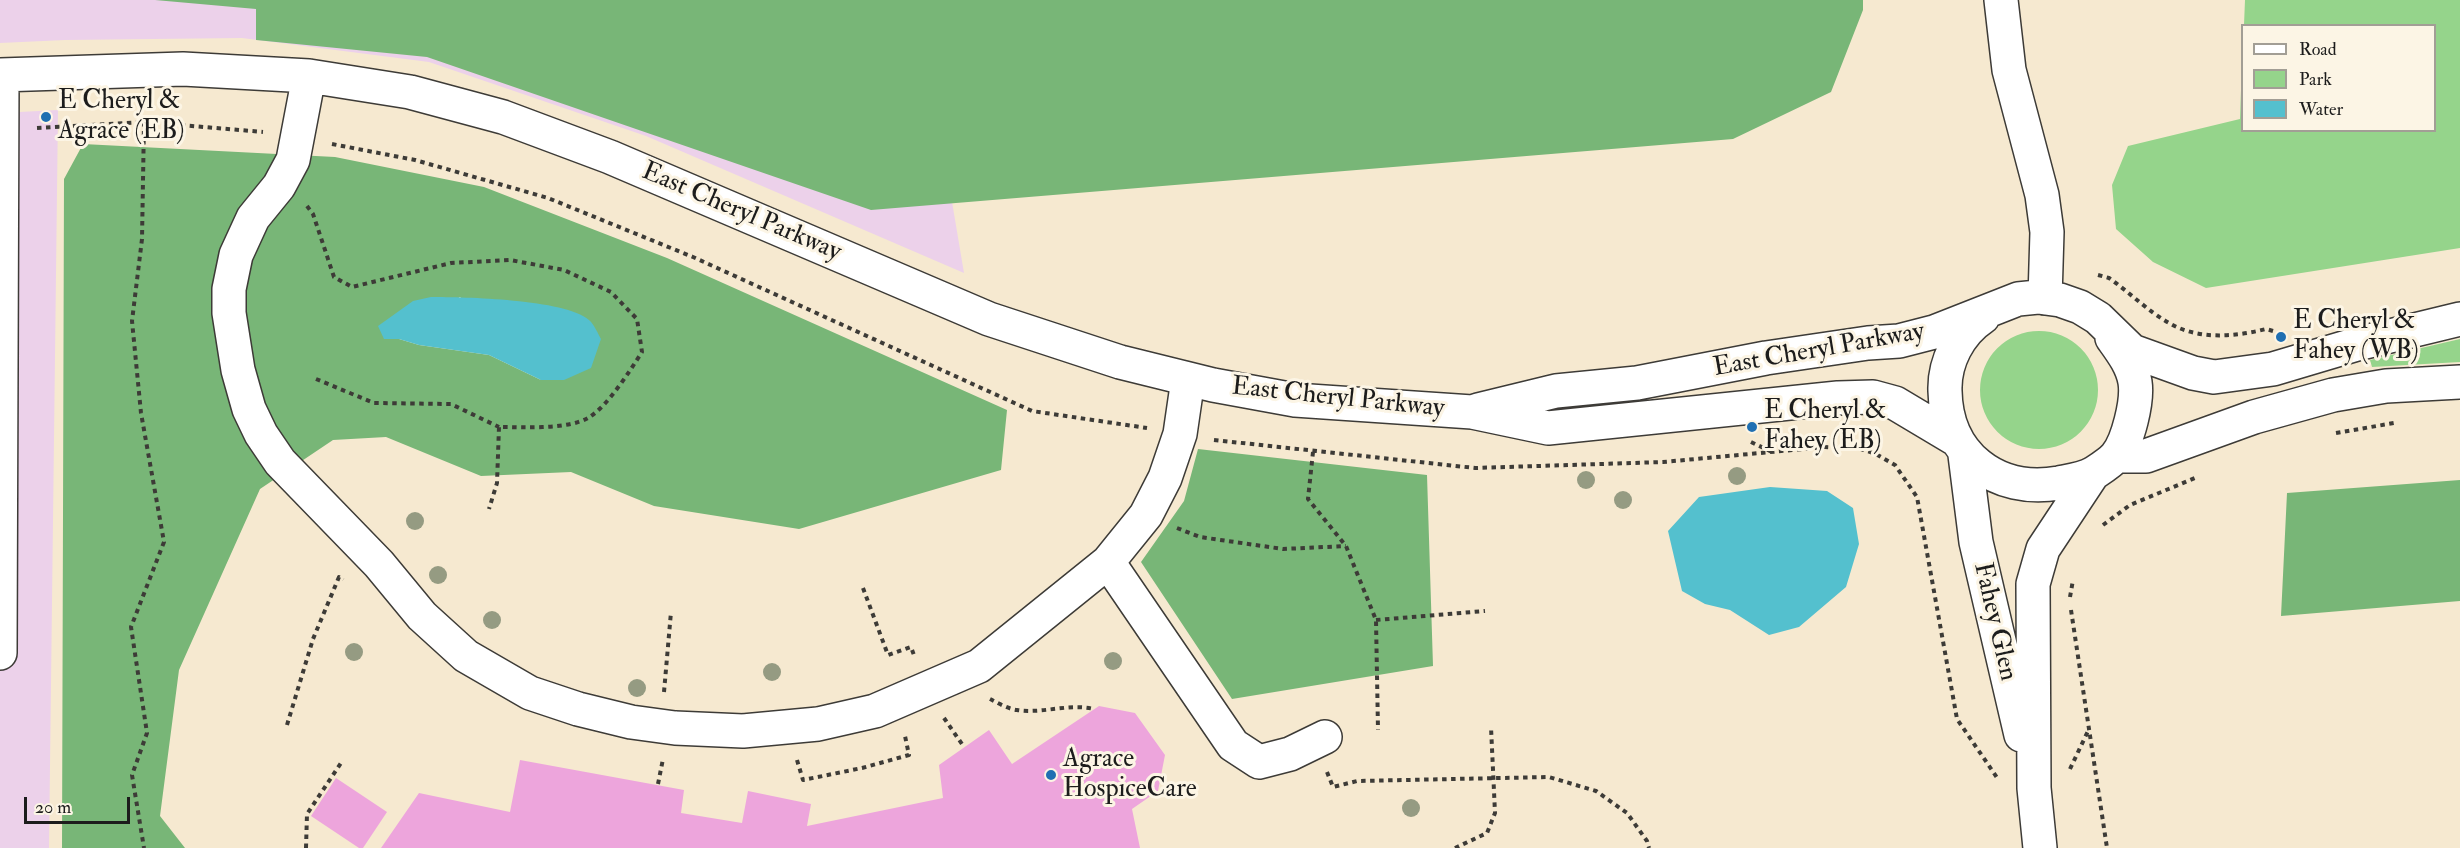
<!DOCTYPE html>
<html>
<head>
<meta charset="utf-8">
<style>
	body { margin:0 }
	#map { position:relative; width:2460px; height:848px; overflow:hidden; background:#f6e9d0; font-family:"IM FELL Double Pica",serif }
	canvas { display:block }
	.legend { position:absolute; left:2241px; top:24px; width:195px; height:108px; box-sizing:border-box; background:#fcf5e5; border:2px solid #a29e95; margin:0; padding:8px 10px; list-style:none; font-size:18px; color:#1c1c1c }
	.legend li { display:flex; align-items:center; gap:12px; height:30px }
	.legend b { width:30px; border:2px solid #a29e95 }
	.scale { position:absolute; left:24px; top:797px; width:106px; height:27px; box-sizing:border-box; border:3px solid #1c1c1c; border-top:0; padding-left:8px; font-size:18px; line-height:21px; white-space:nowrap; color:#1c1c1c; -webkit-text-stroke:4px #fcf5e5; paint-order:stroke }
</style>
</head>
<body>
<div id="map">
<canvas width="2460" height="848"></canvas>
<ul class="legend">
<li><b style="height:8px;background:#fff"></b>Road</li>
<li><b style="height:16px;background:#95d48b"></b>Park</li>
<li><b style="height:16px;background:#54c0ce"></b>Water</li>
</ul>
<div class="scale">20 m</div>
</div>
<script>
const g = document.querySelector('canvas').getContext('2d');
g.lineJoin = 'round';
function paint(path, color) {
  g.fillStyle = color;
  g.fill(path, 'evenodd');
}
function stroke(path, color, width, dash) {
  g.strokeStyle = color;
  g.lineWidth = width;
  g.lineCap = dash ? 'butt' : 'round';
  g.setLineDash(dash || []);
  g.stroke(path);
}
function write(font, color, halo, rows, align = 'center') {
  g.font = font + ' "IM FELL Double Pica",serif';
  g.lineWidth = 6;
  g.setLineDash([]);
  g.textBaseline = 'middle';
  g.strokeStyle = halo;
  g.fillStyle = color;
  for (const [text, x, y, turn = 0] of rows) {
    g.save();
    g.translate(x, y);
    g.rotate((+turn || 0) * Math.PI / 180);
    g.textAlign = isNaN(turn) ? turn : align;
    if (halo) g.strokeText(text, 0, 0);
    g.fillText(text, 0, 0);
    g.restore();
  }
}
const built = new Path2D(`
	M0,0H918L964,273L646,136L429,62L242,38L65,40L0,43Z
	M58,110L49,848H0V113Z`);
const green = new Path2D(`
	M2245,0H2460V248L2206,288L2153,262L2116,229L2112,185L2128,146L2240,119L2242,61V130H2434V26L2244,25Z
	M1980 390a59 59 0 1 1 118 0a59 59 0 1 1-118 0Z
	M2460,339V362L2372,367L2370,360Z`);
const forest = new Path2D(`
	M155,0H1863V10L1831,92L1733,139L871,210L427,57L256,40V9Z
	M83,144L335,157L484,187L667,258L1007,410L1001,470L799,529L654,506L571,472L481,476L386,437L333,440L260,489L179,670L160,816L185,848H62L64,179ZM460,297L541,380L489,355L419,345L399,339Z
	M1198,449L1427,475L1433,666L1232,699L1141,562L1184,501Z
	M2460,480V601L2281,616L2287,493Z`);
const water = new Path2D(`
	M431,297C464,297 565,299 589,320C594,324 598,334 601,339L591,368L564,380H541L489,355L419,345L399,339H384L378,326L413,301Z
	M1770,487L1827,491L1853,508L1859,544L1846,587L1799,627L1769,635L1730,610L1705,604L1682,591L1668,531L1699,497Z`);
const building = new Path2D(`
	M1099,706L1135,713L1165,755L1158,791L1132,809L1140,848H381L419,793L510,812L520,760L684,790L681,813L742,823L748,791L811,804L807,826L943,798L939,765L989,730L1012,764Z
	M336,778L387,812L363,848H359L311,816Z`);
const path = new Path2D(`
	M144,122L142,239L132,321L141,413L164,542L131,627L147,733L132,775L144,848
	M37,128L144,122L263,132
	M332,144L415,160L548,198L693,257L1032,411L1147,428
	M307,206L313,214L334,277L352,287L451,263L510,260L564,270L611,292L637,319L642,352C629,372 608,406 588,418C566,430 523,427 499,427L497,483L489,509
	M2098,275L2109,278C2129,292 2149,312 2169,323C2198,340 2234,337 2266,329L2273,331
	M316,379L374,403L451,404L499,427
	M2336,433L2394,423
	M1214,440L1475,468L1663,462L1825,447L1861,449L1876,454L1895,465L1917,497L1957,719L1998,779
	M1751,442L1772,452
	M1313,452L1308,499L1346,546L1376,620L1378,730
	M2103,525L2130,505L2195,478
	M1177,528L1200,537L1283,549L1346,546
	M863,588L888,655L911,647L915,658
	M2070,597L2073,580
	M2071,610L2107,848
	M1376,620L1485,611
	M664,692L671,612
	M990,699C998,703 1008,709 1017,710C1043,714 1069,703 1094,709
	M944,718L964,747
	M287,725L313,639L339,577L343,580
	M797,760L803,780L862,768L909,755L905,736
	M2070,769L2089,729
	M1327,772L1333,787L1357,781L1549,777L1596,791L1627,813L1647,841L1649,848
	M658,784L663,759
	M306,848L307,814L343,760
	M1455,848L1487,833L1495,813L1491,727`);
const minor = new Path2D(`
	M2001,0L2009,70L2042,195L2047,232L2045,298
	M0,75L183,69L309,76L410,92L503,117L610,157L989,319L1120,362L1213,385L1295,400L1472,412L1548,428L1838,398L1873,397L1895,403L1957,440
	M309,76L293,160L279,186L253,218L236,255L229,289V313L238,370L249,409L261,434L280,462L379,564L422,616L466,656L530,693L578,709L631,722L675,728L743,731L818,724L875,711L979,666L1108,562L1146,515L1165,478L1180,434L1188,379
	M1983,317C1959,333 1944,362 1945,391C1946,455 1996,494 2059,483C2069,481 2084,479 2094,473C2100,469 2111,462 2116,456C2128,442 2138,401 2135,382C2132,365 2122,352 2112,338
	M1478,410L1556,391L1637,383L1766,358L1868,343L1899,341L1934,332L2018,299L2038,297L2060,300L2080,307L2098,318L2132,351L2193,373L2214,377L2273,369L2357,344L2460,319
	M1965,455L1976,542L2021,735
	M2116,456H2146L2254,417L2333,395L2386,386L2460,382
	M1108,562L1233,745L1259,762L1290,754L1325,737
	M0,653L2,75
	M2040,848L2034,788L2033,584L2043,549L2092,475`);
const trees = [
	[1737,476],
	[1586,480],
	[1623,500],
	[415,521],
	[438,575],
	[492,620],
	[354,652],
	[1113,661],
	[772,672],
	[637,688],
	[1411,808]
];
const markers = [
	[46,117,6,"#1f6fb2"],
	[2281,337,6,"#1f6fb2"],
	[1752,427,6,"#1f6fb2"],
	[1051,775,6,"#1f6fb2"]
];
const poiNames = [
	["E Cheryl &",58,102],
	["Agrace (EB)",58,132],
	["E Cheryl &",2293,322],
	["Fahey (WB)",2293,352],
	["E Cheryl &",1764,412],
	["Fahey (EB)",1764,442],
	["Agrace",1063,760],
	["HospiceCare",1063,790]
];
const streetNames = [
	["East Cheryl Parkway",741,213,23],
	["East Cheryl Parkway",1819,351,-10],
	["East Cheryl Parkway",1338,399,6],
	["Fahey Glen",1994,622,77]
];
paint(built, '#ecd1ea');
paint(green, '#95d48b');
paint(forest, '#78b677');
paint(water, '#54c0ce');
paint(building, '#eda5dc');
stroke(minor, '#3d3b37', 36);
stroke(path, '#3d3b37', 4, [4.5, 4.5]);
stroke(minor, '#fff', 33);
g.fillStyle = '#959b82';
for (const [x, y] of trees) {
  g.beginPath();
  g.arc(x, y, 9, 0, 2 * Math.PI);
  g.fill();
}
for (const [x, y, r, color] of markers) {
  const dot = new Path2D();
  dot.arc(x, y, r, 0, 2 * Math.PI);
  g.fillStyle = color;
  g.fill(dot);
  stroke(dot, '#fcf5e5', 2);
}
write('26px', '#1c1c1c', '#fcf5e5', poiNames, 'left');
write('26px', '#1c1c1c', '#fcf5e5', streetNames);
</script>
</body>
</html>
